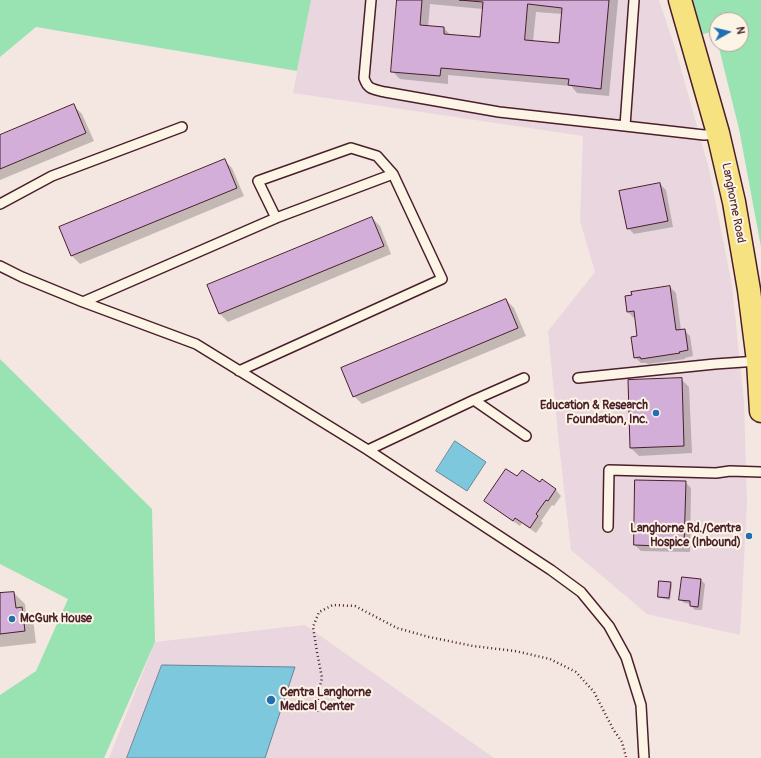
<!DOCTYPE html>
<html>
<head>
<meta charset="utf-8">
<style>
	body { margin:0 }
	#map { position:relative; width:761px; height:758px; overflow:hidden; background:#f4e7e2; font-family:Pangolin,sans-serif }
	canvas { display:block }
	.north { position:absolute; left:709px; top:12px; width:40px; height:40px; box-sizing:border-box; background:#fcf5e5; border:1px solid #b59f9b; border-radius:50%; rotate:82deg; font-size:11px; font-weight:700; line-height:16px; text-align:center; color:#4a1f2b }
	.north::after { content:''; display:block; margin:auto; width:14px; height:18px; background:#1f6fb2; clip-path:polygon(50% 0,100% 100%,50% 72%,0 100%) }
</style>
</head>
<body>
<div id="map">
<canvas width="761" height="758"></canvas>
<div class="north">N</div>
</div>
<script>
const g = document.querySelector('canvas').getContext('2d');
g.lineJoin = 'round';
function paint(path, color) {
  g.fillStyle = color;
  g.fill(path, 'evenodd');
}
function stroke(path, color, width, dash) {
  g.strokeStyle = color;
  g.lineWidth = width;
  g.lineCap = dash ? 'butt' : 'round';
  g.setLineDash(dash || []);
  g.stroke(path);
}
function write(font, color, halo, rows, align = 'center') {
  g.font = font + ' Pangolin,sans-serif';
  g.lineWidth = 4;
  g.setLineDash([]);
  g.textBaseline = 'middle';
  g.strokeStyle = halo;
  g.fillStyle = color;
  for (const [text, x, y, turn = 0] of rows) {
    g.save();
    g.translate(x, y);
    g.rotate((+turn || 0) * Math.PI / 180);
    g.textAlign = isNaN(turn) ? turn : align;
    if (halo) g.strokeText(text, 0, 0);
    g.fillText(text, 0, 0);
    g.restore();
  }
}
const built = new Path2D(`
	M311,0H659L676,51L709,169L732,285L744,402L747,504L740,635L647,614L571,550L559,444L548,331L595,272L580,221L583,136L293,93Z
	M305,625L494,758H109L155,642Z`);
const green = new Path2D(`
	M0,0H311L297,71L36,27L0,57Z
	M692,0H761V247L739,129L718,44H741V20H717V38L715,31L703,34Z
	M0,359L152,509L155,642L104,758H0V695L36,671L68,599L0,564Z`);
const water = new Path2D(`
	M455,441L486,462L467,491L436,471Z
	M162,665L295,667L265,758H127Z`);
const shadow = new Path2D(`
	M398,0H618L609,96L577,93L571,86L448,75V84L400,79L392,71ZM430,4L483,9L481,38L451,36L444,28L428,27ZM536,12L563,14L560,44L533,41Z
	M74,106L82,114L94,141L0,180V136Z
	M224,160L232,168L244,196L80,264L72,256L61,228Z
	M660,184L666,190L673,227L634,234L628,228Z
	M372,218L380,226L391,254L228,322L220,314Z
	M670,287L676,293L681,330H684L690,336L693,356L685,358V359L648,364L646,363H641L635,357L639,337L636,317L634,318L628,312Z
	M506,300L514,308L526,336L362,404L354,396Z
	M681,379L689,387L692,453L639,456L631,448Z
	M517,478L540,483L542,481L556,490L561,496L554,506L552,505L541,521L543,523L536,533L522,523L520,526L491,506L485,500Z
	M685,482L691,488L690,552L641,551L635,545Z
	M683,578L701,580L705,584L702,610H695L691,606V604L684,603L680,599Z
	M670,583L672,585L670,600L660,598L659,597Z
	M14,593L25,604L26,612L33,619L36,643L0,647V594Z`);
const building = new Path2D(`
	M397,0H422L420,25L444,27V34L480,37L483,2L459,0H609L601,89L568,85L569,79L441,68L440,76L391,72ZM528,4L562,8L559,43L525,40Z
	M74,104L86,133L0,169V135Z
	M225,159L237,188L71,256L59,227Z
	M660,183L668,221L627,229L619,191Z
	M372,217L384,246L219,314L207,285Z
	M670,286L676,330L685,329L688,350L679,352L680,353L641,359L640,357L634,358L631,337L637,336L634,311L627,312L625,296L632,295L631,292Z
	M506,299L518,328L353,397L341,368Z
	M682,378L684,446L630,448L628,380Z
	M506,469L517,476L522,470L540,482L542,479L556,489L548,501L546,500L536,514L538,516L530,528L515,518L513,521L484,501Z
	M635,480L686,481L684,547L634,545Z
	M682,577L701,579L698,607L690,606V601L679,600Z
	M659,581L671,582L669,598L658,597Z
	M14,592L16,608L22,607L25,631L0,634V593Z`);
const path = new Path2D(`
	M317,712L318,695L322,678L317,652L313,627L319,612L333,605L355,606L397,628L429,637L473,646L515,651L550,659L576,672L594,692L613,729L622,742L626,757`);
const service = new Path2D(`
	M371,0L364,78C368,90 373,89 385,92L499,112L625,126
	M634,0L625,126L704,135L718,134
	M0,204L52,176L182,127
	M276,218L258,181L351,148L377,156L393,174
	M0,266L22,277L83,302L196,344L368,450L551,570L581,592L609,626L626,657L641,705L644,758
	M83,302L276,218L393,174L442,279L239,371
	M578,378L715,364L758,361
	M474,400L526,436
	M368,450L474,400L524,378
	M608,527L609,470L716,473L730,471L761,472`);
const primary = new Path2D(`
	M680,0L718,133L734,202L749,290L758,361L761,411`);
const markers = [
	[656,413,4,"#1f6fb2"],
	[749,536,4,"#1f6fb2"],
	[12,619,4,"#1f6fb2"],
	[271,700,5,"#1f6fb2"]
];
const streetNames = [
	["Langhorne Road",733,203,79]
];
const poiNames = [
	["Education & Research",648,406],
	["Foundation, Inc.",648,420],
	["Langhorne Rd./Centra",741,529],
	["Hospice (Inbound)",741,543],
	["McGurk House",20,619,"left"],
	["Centra Langhorne",280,693,"left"],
	["Medical Center",280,707,"left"]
];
paint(built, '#ead6df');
paint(green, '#99e2b2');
paint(water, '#7ec8de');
stroke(water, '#698496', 1);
paint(shadow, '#0003');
paint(building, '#d2aed8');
stroke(building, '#4a1f2b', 1);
stroke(service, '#4a1f2b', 12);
stroke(primary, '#4a1f2b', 25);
stroke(path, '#4a1f2b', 2.5, [1, 3]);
stroke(service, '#fcf5e5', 9);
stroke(primary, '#f7e281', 22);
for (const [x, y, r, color] of markers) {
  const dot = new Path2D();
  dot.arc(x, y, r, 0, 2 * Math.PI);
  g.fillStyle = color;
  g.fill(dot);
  stroke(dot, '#fcf5e5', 1.5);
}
write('12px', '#4a1f2b', '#fcf5e5', streetNames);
write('bold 12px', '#4a1f2b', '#fcf5e5', poiNames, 'right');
</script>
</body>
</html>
